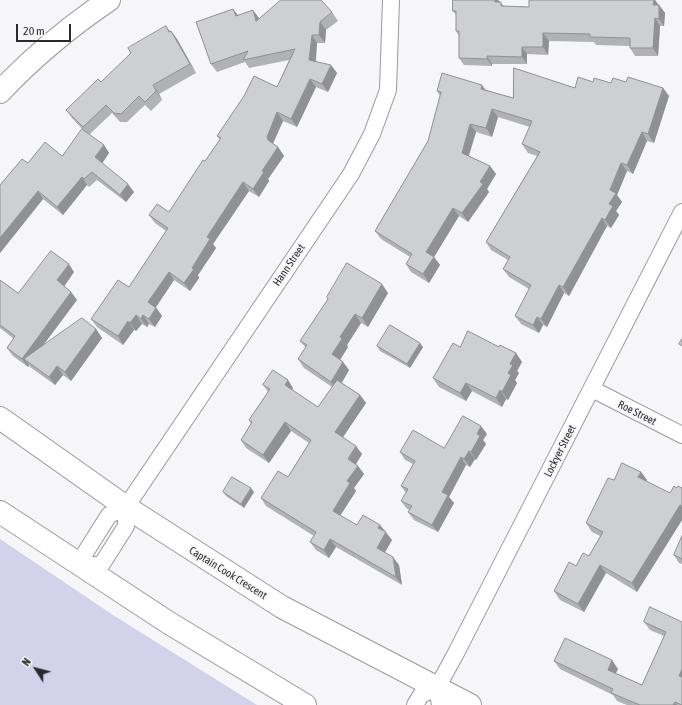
<!DOCTYPE html>
<html>
<head>
<meta charset="utf-8">
<style>
	body { margin:0 }
	#map { position:relative; width:682px; height:705px; overflow:hidden; background:#f6f6f9; font-family:"Asap Condensed",sans-serif }
	canvas { display:block }
	.north { position:absolute; left:16px; top:649px; width:40px; height:40px; -webkit-text-stroke:3px #f6f6f9; paint-order:stroke; rotate:306deg; font-size:11px; font-weight:700; line-height:16px; text-align:center; color:#2a2a2b }
	.north::after { content:''; display:block; margin:auto; width:14px; height:18px; background:#2a2a2b; clip-path:polygon(50% 0,100% 100%,50% 72%,0 100%) }
	.scale { position:absolute; left:16px; top:24px; width:55px; height:18px; box-sizing:border-box; border:2px solid #2a2a2b; border-top:0; padding-left:5px; font-size:12px; line-height:14px; white-space:nowrap; color:#2a2a2b; -webkit-text-stroke:3px #f6f6f9; paint-order:stroke }
</style>
</head>
<body>
<div id="map">
<canvas width="682" height="705"></canvas>
<div class="north">N</div>
<div class="scale">20 m</div>
</div>
<script>
const g = document.querySelector('canvas').getContext('2d');
g.lineJoin = 'round';
function paint(path, color) {
  g.fillStyle = color;
  g.fill(path, 'evenodd');
}
function stroke(path, color, width, dash) {
  g.strokeStyle = color;
  g.lineWidth = width;
  g.lineCap = dash ? 'butt' : 'round';
  g.setLineDash(dash || []);
  g.stroke(path);
}
function write(font, color, halo, rows, align = 'center') {
  g.font = font + ' "Asap Condensed",sans-serif';
  g.lineWidth = 4;
  g.setLineDash([]);
  g.textBaseline = 'middle';
  g.strokeStyle = halo;
  g.fillStyle = color;
  for (const [text, x, y, turn = 0] of rows) {
    g.save();
    g.translate(x, y);
    g.rotate((+turn || 0) * Math.PI / 180);
    g.textAlign = isNaN(turn) ? turn : align;
    if (halo) g.strokeText(text, 0, 0);
    g.fillText(text, 0, 0);
    g.restore();
  }
}
const green = new Path2D(`
	M0,539L113,615L257,705H0Z`);
const street = new Path2D(`
	M592,389L682,435
	M126,507V526L102,564L83,567L85,553L109,515L126,507L351,174L372,134L388,90L391,0
	M437,688L440,705
	M415,705L421,695L437,688L456,653L682,212`);
const secondary = new Path2D(`
	M0,92C33,57 69,27 109,0
	M0,418L126,507L282,607L470,705
	M0,512L169,623L305,705`);
const wall = new Path2D(`
	M498,0L504,6L529,7V0H655L665,13L664,26H660L658,56H635L630,48V46L596,45L594,42L549,41L548,55L527,54V64H492V66L464,65L459,58V36L456,31V15L453,11Z
	M233,9L238,15L259,19L332,12L338,21L326,30L325,43H317L316,62L337,73L328,92L316,87L297,127L283,121L273,144L278,147L284,156L268,179L269,181L259,197L249,191L213,244L216,248L198,275L199,278L190,291L174,280L156,307L162,316L155,327L149,324L147,327L142,324L136,331L134,330L123,345L97,327L91,319L129,287L166,231L155,223L149,215L169,212L205,161L220,140L217,136L277,87L289,60L249,68L245,62L217,72L211,64Z
	M166,26L170,31H171L177,39L196,73L159,94L162,100L151,111L145,105L127,122H120L112,113L89,135L104,145L109,153L102,163L134,192L126,202L97,180L89,187L87,185L63,215L43,199L0,253V185L28,163L62,156L85,132L72,118L66,110L101,82Z
	M593,82L611,83L626,82L663,88L669,96L654,143L647,141L633,174L627,171L617,195L622,202L616,211L619,215L611,228L607,226L569,296L564,293L547,327L543,325L539,333L521,324L515,316L529,289L509,277L503,269L508,260L491,250L486,242L537,156L528,153L522,144L530,127L498,117L492,137L476,132L469,156L490,166L496,174L487,189L489,192L468,222L459,216L434,257L440,265L429,283L411,272L406,264L410,257L381,239L375,231L428,141L440,96L437,91L486,90L513,98L575,88Z
	M74,272L64,286L71,292L77,300L43,345L96,329L102,338L71,381L63,375L55,385L30,367L29,365L28,367L13,356L7,348L14,339L0,328V280L18,293Z
	M388,293L368,327L361,323L347,345L348,347L340,360L343,362L349,370L342,383L360,395L366,403L343,437L362,454L356,464L358,466L364,474L354,488L356,491L340,516L357,525H380L392,540L385,552L399,565L402,585L336,547L329,558L316,550L310,542L314,536L266,506L261,498L288,477L309,443L291,431L269,463L246,448L241,440L251,424L249,420L268,392L263,385L293,388L292,390L318,407L332,387L304,368L298,359L306,348L300,341L328,299L327,297Z
	M377,346L423,347L410,368L380,351Z
	M499,347L516,353L522,362L517,371L519,373L515,380L517,383L508,400L506,399L502,407L472,391L466,401L439,387L433,378Z
	M487,434L483,440L486,444L476,460L475,459L470,467L466,465L449,497L454,503L438,532L414,520L408,512L410,510L407,509L401,501L406,493L401,486L413,464L405,460L400,452L444,448Z
	M641,472L647,480L646,481L670,493L677,488H682V520L637,592L606,573L584,612L560,600L554,591L576,566L589,556L600,536L592,532L586,523L614,480Z
	M223,492H254L244,508L226,496Z
	M682,536V564L679,563L674,555Z
	M644,622H682V705H627L617,701L613,695L560,669L554,661L618,669L616,673L642,685L664,636L650,630Z`);
const shadedWall = new Path2D(`
	M495,0H498L501,4L495,2Z
	M654,0H655L659,6L653,5Z
	M659,5L665,13L664,26L659,19Z
	M233,9L239,17L236,16Z
	M253,10L259,18L262,29L256,21Z
	M655,18L660,26L658,56L653,48Z
	M320,22L326,30L325,43L319,35Z
	M171,31L177,39L196,73L190,64Z
	M543,33L549,41L548,55L543,47Z
	M312,35L317,43L315,69L309,60Z
	M522,47L527,54V64L522,57Z
	M487,56L492,64V66L487,59Z
	M331,65L337,73L328,92L322,84Z
	M310,79L316,87L297,127L291,119Z
	M153,85L159,94L162,100L156,91Z
	M482,85L488,93L481,89Z
	M663,88L669,96L654,143L648,134Z
	M492,109L498,117L492,137L486,128Z
	M277,112L283,121L272,145L268,140L267,137Z
	M470,124L476,132L467,161L462,153Z
	M642,132L647,141L633,174L627,165Z
	M104,145L109,153L101,165L95,157Z
	M278,147L284,156L268,179L269,181L259,197L253,189L262,171Z
	M621,163L627,171L617,195L622,202L616,211L619,215L611,228L605,220L609,204L610,190Z
	M490,166L496,174L487,189L489,192L468,222L462,213Z
	M82,177L87,185L63,215L57,207Z
	M243,182L249,191L213,244L216,248L198,275L199,278L190,291L184,283L207,237Z
	M128,184L134,192L126,202L120,195Z
	M38,191L43,199L0,253V238Z
	M453,208L459,216L434,257L440,265L429,283L423,274L426,252Z
	M602,218L607,226L569,296L563,287Z
	M69,264L74,272L63,288L57,280Z
	M169,272L174,280L154,310L148,302Z
	M382,284L388,293L368,327L362,318Z
	M559,285L564,293L547,327L541,319Z
	M71,292L77,300L30,363L24,359L29,365L28,367L22,359Z
	M156,308L162,316L155,327L149,319Z
	M355,314L361,323L347,345L348,347L338,363L332,354L340,337Z
	M136,315L142,324L136,331L130,323Z
	M143,315L149,324L147,327L141,319Z
	M537,317L543,325L539,333L533,325Z
	M128,321L134,330L123,345L118,336Z
	M96,329L102,338L71,381L65,372Z
	M420,343L423,347L410,368L407,364Z
	M516,353L522,362L517,371L519,373L515,380L517,383L508,400L502,392L508,373L510,364Z
	M343,362L349,370L337,390L331,382Z
	M57,366L63,375L55,385L49,377Z
	M288,380L293,388L290,393L285,385Z
	M466,383L472,391L466,401L460,393Z
	M500,390L506,399L502,407L496,398Z
	M360,395L366,403L341,440L335,432Z
	M285,422L291,431L269,463L263,455Z
	M481,426L487,434L483,440L486,444L476,460L471,452L477,434Z
	M356,446L362,454L354,467L348,459Z
	M469,451L475,459L470,467L464,459Z
	M461,457L466,465L449,497L454,503L438,532L432,525L442,492Z
	M358,466L364,474L354,488L356,491L338,519L333,511L347,481Z
	M641,472L647,480L644,485L638,477Z
	M251,488L254,492L244,508L241,504Z
	M680,505L682,507V520L637,592L632,583Z
	M380,525L392,540L383,556L377,548L378,528Z
	M330,539L336,547L329,558L324,550Z
	M393,557L399,565L402,585L396,577Z
	M600,565L606,573L584,612L578,604Z
	M612,660L618,669L613,678L608,670Z
	M682,669V680L679,676Z
	M675,702L677,705H673Z`);
const building = new Path2D(`
	M281,0H321L332,12L320,22L319,35H312L309,60L331,65L322,84L310,79L291,119L277,112L267,137L268,140L278,147L262,171L264,172L253,189L243,182L207,237L210,239L192,268L194,269L184,283L169,272L148,302L156,308L149,319L143,315L141,319L136,315L130,323L128,321L118,336L91,319L118,280L129,287L168,228L149,215L157,204L169,212L203,160L205,161L221,138L217,136L244,96L254,76L277,87L295,49L243,60L248,51L211,64L196,22L233,9L236,16L253,10L256,21Z
	M453,0H495V2H501V6L529,7V0H654L653,5H659V19L655,18L653,48H630V38L590,37V34L543,33V47H522V57L487,56V59L459,58V31H456V11H453Z
	M166,26L169,32L171,31L190,64L153,85L156,91L145,102L139,96L121,114L114,113L106,105L83,127L66,110L98,79L101,82L131,53L128,48Z
	M514,68L575,88L578,77L593,82L594,78L611,83L613,78L626,82L628,77L663,88L648,134L642,132L627,165L621,163L610,190L616,193L609,204L613,206L605,220L602,218L563,287L559,285L541,319L537,317L533,325L515,316L531,285L503,269L510,257L486,242L540,152L522,144L532,121L492,109L486,128L470,124L462,153L490,166L480,182L483,184L462,213L453,208L426,252L434,257L423,274L406,264L412,254L375,231L428,141L441,92L437,91L442,73L482,85L481,89L513,98Z
	M82,129L104,145L95,157L128,184L120,195L92,172L84,179L82,177L57,207L38,191L0,238V185L22,159L28,163L45,142L62,156Z
	M51,251L69,264L57,280L71,292L22,359L7,348L15,336L0,325V280L18,293Z
	M347,263L382,284L362,318L355,314L340,337L342,339L332,354L343,362L331,382L298,359L307,345L300,341L328,299L327,297Z
	M82,318L96,329L65,372L57,366L49,377L24,359Z
	M390,325L420,343L407,364L377,346Z
	M468,331L499,347L500,345L516,353L510,364L513,365L508,373L511,375L502,392L500,390L496,398L466,383L460,393L433,378L453,343L460,347Z
	M682,339V346L679,344Z
	M273,370L288,380L285,385L318,407L337,380L360,395L335,432L356,446L348,459L358,466L347,481L350,483L333,511L357,525L363,515L380,525L378,528L386,532L377,548L393,557L396,577L330,539L324,550L310,542L316,532L261,498L278,471L288,477L311,440L285,422L263,455L241,440L252,422L249,420L270,389L263,385Z
	M463,416L481,426L477,434L480,436L471,452L469,451L464,459L461,457L442,492L448,495L432,525L408,512L412,506L401,501L408,489L401,486L415,461L400,452L413,430L444,448Z
	M622,463L641,472L638,477L670,493L674,486L677,488L678,486L682,488V506L680,505L632,583L600,565L578,604L554,591L569,562L576,566L583,553L589,556L603,532L586,523L608,478L614,480Z
	M232,477L251,488L241,504L223,492Z
	M682,536V559L674,555Z
	M650,607L682,622V669L679,676L682,677V705L675,702L673,705H640L611,693L613,689L554,661L565,638L612,660L608,670L642,685L666,632L644,622Z`);
const streetNames = [
	["Hann Street",289,265,-56],
	["Roe Street",637,413,27],
	["Lockyer Street",560,451,-63],
	["Captain Cook Crescent",228,573,32]
];
paint(green, '#d2d3ea');
stroke(street, '#99999c', 18);
stroke(secondary, '#99999c', 24);
stroke(street, '#fff', 16);
stroke(secondary, '#fff', 22);
paint(wall, '#b1b2b4');
paint(shadedWall, '#909192');
paint(building, '#cecfd1');
stroke(building, '#909192', 1);
write('11px', '#2a2a2b', '#f6f6f9', streetNames);
</script>
</body>
</html>
